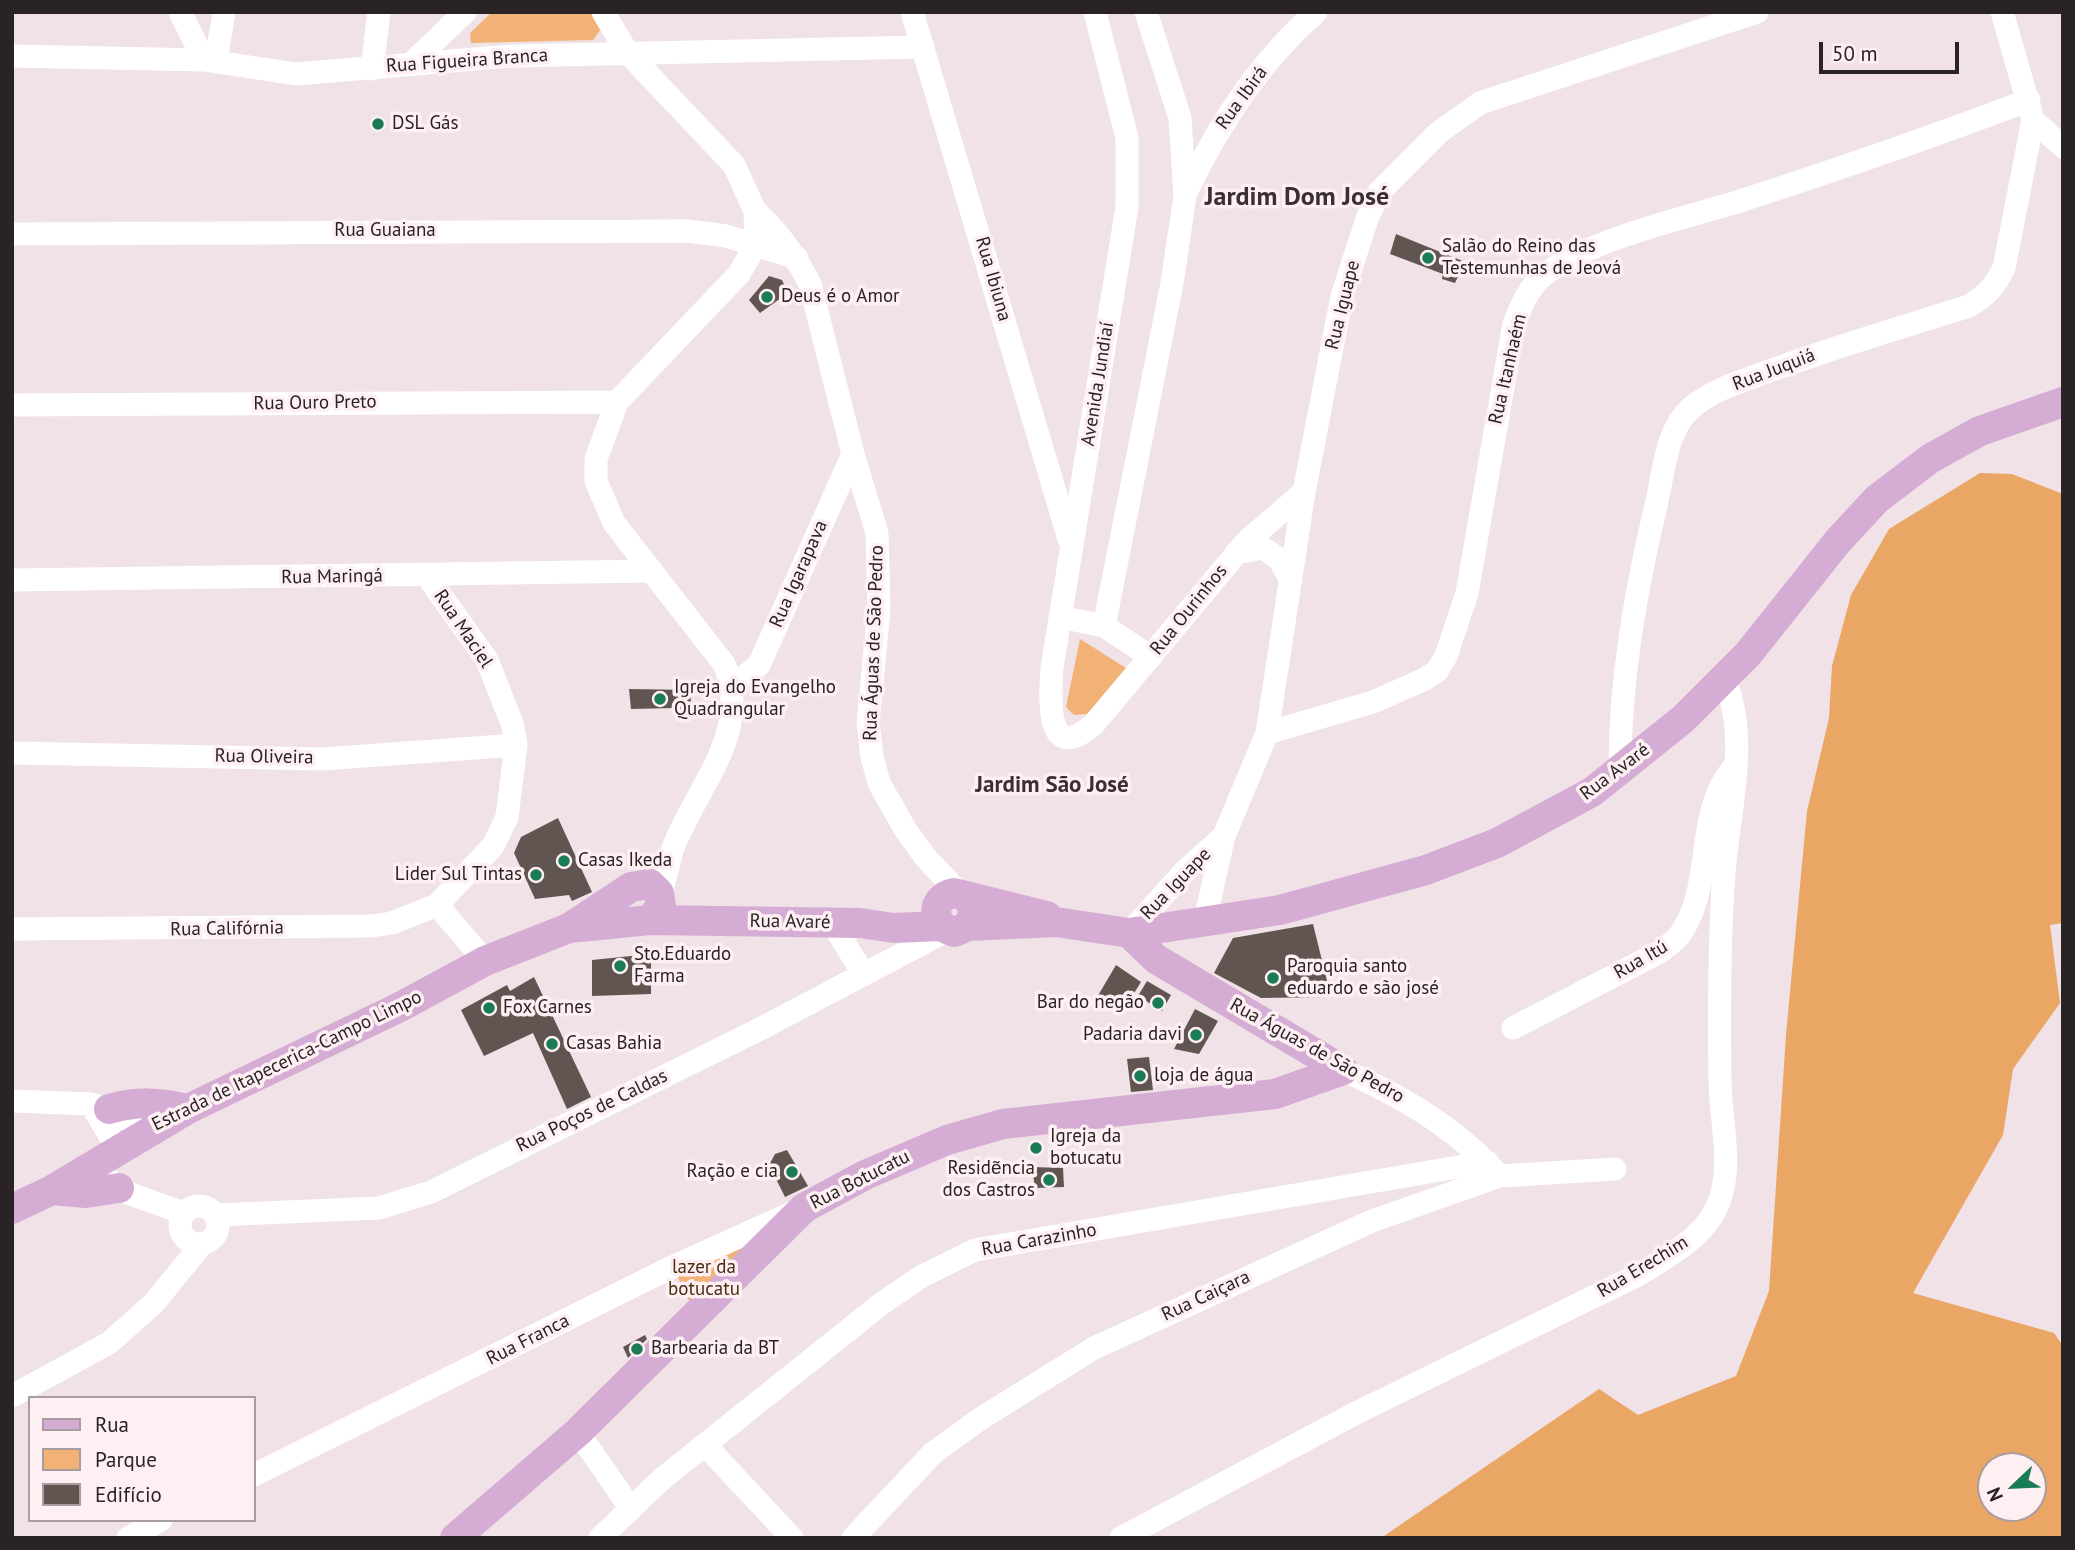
<!DOCTYPE html>
<html>
<head>
<meta charset="utf-8">
<style>
	body { margin:0 }
	#map { position:relative; width:2075px; height:1550px; overflow:hidden; background:#f0e2e6; font-family:"PT Sans",sans-serif }
	canvas { display:block }
	.frame { position:absolute; inset:0; border:14px solid #292325; pointer-events:none }
	.legend { position:absolute; left:28px; top:1396px; width:228px; height:126px; box-sizing:border-box; background:#feeff3; border:2px solid #a99da1; margin:0; padding:9px 12px; list-style:none; font-size:21px; color:#292325 }
	.legend li { display:flex; align-items:center; gap:14px; height:35px }
	.legend b { width:35px; border:2px solid #a99da1 }
	.north { position:absolute; left:1977px; top:1452px; width:70px; height:70px; box-sizing:border-box; background:#feeff3; border:2px solid #a99da1; border-radius:50%; rotate:247deg; font-size:19px; font-weight:700; line-height:28px; text-align:center; color:#292325 }
	.north::after { content:''; display:block; margin:auto; width:24px; height:32px; background:#1a7c54; clip-path:polygon(50% 0,100% 100%,50% 72%,0 100%) }
	.scale { position:absolute; left:1819px; top:42px; width:140px; height:32px; box-sizing:border-box; border:4px solid #292325; border-top:0; padding-left:9px; font-size:21px; line-height:24px; white-space:nowrap; color:#292325; -webkit-text-stroke:5px #feeff3; paint-order:stroke }
</style>
</head>
<body>
<div id="map">
<canvas width="2075" height="1550"></canvas>
<div class="frame"></div>
<ul class="legend">
<li><b style="height:9px;background:#d5add4"></b>Rua</li>
<li><b style="height:19px;background:#f2b276"></b>Parque</li>
<li><b style="height:19px;background:#615552"></b>Edifício</li>
</ul>
<div class="north">N</div>
<div class="scale">50 m</div>
</div>
<script>
const g = document.querySelector('canvas').getContext('2d');
g.lineJoin = 'round';
function paint(path, color) {
  g.fillStyle = color;
  g.fill(path, 'evenodd');
}
function stroke(path, color, width, dash) {
  g.strokeStyle = color;
  g.lineWidth = width;
  g.lineCap = dash ? 'butt' : 'round';
  g.setLineDash(dash || []);
  g.stroke(path);
}
function write(font, color, halo, rows, align = 'center') {
  g.font = font + ' "PT Sans",sans-serif';
  g.lineWidth = 7;
  g.setLineDash([]);
  g.textBaseline = 'middle';
  g.strokeStyle = halo;
  g.fillStyle = color;
  for (const [text, x, y, turn = 0] of rows) {
    g.save();
    g.translate(x, y);
    g.rotate((+turn || 0) * Math.PI / 180);
    g.textAlign = isNaN(turn) ? turn : align;
    if (halo) g.strokeText(text, 0, 0);
    g.fillText(text, 0, 0);
    g.restore();
  }
}
const green = new Path2D(`
	M492,12H594L601,29L593,40L471,43L470,33Z
	M1080,639L1126,668L1087,714L1074,715L1066,707Z
	M794,1212L695,1313L675,1271Z`);
const forest = new Path2D(`
	M1980,473L2012,474L2063,494V923L2050,925L2060,1003L2013,1069L2003,1135L1913,1293L2054,1333L2063,1346V1538H1381L1599,1389L1638,1415L1736,1376L1769,1291L1786,1035L1807,811L1829,718L1832,666L1851,595L1889,529ZM1991,1466H2033V1508H1991Z`);
const building = new Path2D(`
	M1396,234L1465,262L1455,283L1442,279L1443,274L1390,254Z
	M769,276L782,280L788,293L760,313L749,300Z
	M629,689L690,690L692,717L678,719L675,708L631,709Z
	M558,818L592,892L572,901L569,895L535,899L514,853L521,837Z
	M1313,924L1331,997L1261,998L1214,973L1233,938Z
	M651,954V994L592,996V960Z
	M1116,965L1141,982L1121,1014L1093,1004Z
	M534,977L591,1097L567,1109L533,1033L484,1056L461,1010L507,985L510,991Z
	M1147,981L1171,995L1162,1011L1138,996Z
	M1195,1009L1218,1021L1199,1054L1174,1049Z
	M1149,1057L1153,1090L1131,1092L1127,1059Z
	M787,1150L808,1186L785,1197L769,1165L775,1154Z
	M1032,1167L1063,1168L1064,1187L1035,1188Z
	M645,1335L647,1339L628,1358L623,1347Z`);
const minor = new Path2D(`
	M180,12L204,60
	M603,12L627,52L734,165L755,211L756,244L739,274L617,402L596,459V481L614,523L724,664C753,731 696,788 673,848C667,864 668,878 659,893
	M912,12L1069,539
	M1095,12L1127,138V207L1052,668C1050,698 1045,767 1094,724L1246,542L1304,492
	M2002,12L2033,120L2063,147
	M12,56L204,60L296,74L510,56L923,47
	M216,61L224,12
	M411,64L465,12
	M372,69L379,12
	M1186,193C1218,125 1260,61 1316,12
	M755,211C779,232 795,255 810,284L853,454L877,533L879,609L868,723L872,757L879,783L905,829L926,858L961,895
	M12,234L688,231L726,236L797,258
	M12,405L617,402
	M1236,553L1263,548L1279,559L1291,580
	M12,580L652,571
	M1060,617L1104,626L1151,657
	M1104,626L1172,283L1185,196L1180,118L1146,12
	M733,685L759,665L853,454
	M1267,733L1373,702L1425,679L1437,671L1446,656L1467,593L1514,324C1522,304 1529,285 1548,272C1595,238 1681,219 1737,202C1836,170 1932,137 2029,100
	M12,753L323,759L516,745
	M1620,768C1620,677 1636,590 1657,501C1664,471 1666,430 1691,408C1713,389 1745,380 1772,370C1837,346 1903,327 1969,306C1987,295 1995,286 2004,268L2033,120
	M437,905L485,961
	M1205,920L1224,836L1267,733L1304,492L1342,296L1367,219L1379,192L1438,133L1480,103L1757,12
	M832,923L864,975
	M12,929L372,926L392,923L437,905L493,846L507,817L516,745L513,726L487,660L427,576
	M1129,933L1187,869L1224,836
	M1513,1028L1658,953C1665,948 1674,942 1679,936C1715,887 1694,816 1732,769
	M1343,1070C1399,1095 1450,1124 1493,1169
	M12,1101L91,1104L109,1109L146,1131
	M91,1104L117,1148
	M107,1179L130,1194L184,1213
	M180 1225a19 19 0 1 1 38 0a19 19 0 1 1-38 0Z
	M216,1215L379,1208L431,1192L762,1028L948,930
	M12,1396L109,1343L154,1303L202,1244
	M578,1432L631,1509
	M705,1445L792,1538
	M254,1475L670,1268L794,1212
	M128,1538L161,1520
	M600,1538L662,1479L881,1304L922,1276L975,1250L1487,1162
	M853,1538L933,1453L980,1419L1094,1348L1372,1221L1500,1176L1615,1169
	M1121,1538L1356,1413L1638,1275C1670,1255 1710,1235 1721,1196C1732,1158 1720,1118 1720,1080C1719,1011 1719,941 1724,873C1729,809 1750,739 1724,678`);
const major = new Path2D(`
	M968,898L974,912L968,926L955,932C931,927 929,898 954,893L1047,916
	M650,920L860,923L894,928L941,926
	M968,926L1056,922L1129,933L1280,910L1426,870L1497,843L1592,792L1683,719L1748,654L1838,541L1877,499L1931,458L1980,431L2063,402
	M1129,933L1156,959L1343,1070
	M109,1109C138,1101 158,1102 188,1109
	M52,1190L86,1193L119,1188
	M12,1209L52,1190L188,1109L400,1007L485,961L569,928L631,887L650,884L659,893L661,906L650,920L569,928
	M455,1538L578,1432L804,1208L865,1175L947,1140L1003,1124L1275,1094L1343,1070`);
const markers = [
	[378,124,7,"#1a7c54"],
	[1428,258,7,"#1a7c54"],
	[767,297,7,"#1a7c54"],
	[660,699,7,"#1a7c54"],
	[564,861,7,"#1a7c54"],
	[536,875,7,"#1a7c54"],
	[620,966,7,"#1a7c54"],
	[1273,978,7,"#1a7c54"],
	[1158,1003,7,"#1a7c54"],
	[489,1008,7,"#1a7c54"],
	[1196,1035,7,"#1a7c54"],
	[552,1044,7,"#1a7c54"],
	[1140,1076,7,"#1a7c54"],
	[1036,1148,7,"#1a7c54"],
	[792,1172,7,"#1a7c54"],
	[1049,1180,7,"#1a7c54"],
	[637,1349,7,"#1a7c54"]
];
const streetNames = [
	["Rua Figueira Branca",467,61,-4],
	["Rua Ibirá",1242,98,-54],
	["Rua Guaiana",385,231],
	["Rua Ibiuna",993,279,74],
	["Rua Iguape",1343,305,-76],
	["Rua Itanhaém",1508,369,-77],
	["Rua Juquiá",1774,370,-21],
	["Avenida Jundiaí",1098,384,-81],
	["Rua Ouro Preto",315,403,-1],
	["Rua Igarapava",799,574,-66],
	["Rua Maringá",332,577,-1],
	["Rua Ourinhos",1189,610,-51],
	["Rua Maciel",463,629,56],
	["Rua Águas de São Pedro",874,643,-88],
	["Rua Oliveira",264,757,1],
	["Rua Avaré",1615,772,-37],
	["Rua Iguape",1176,884,-46],
	["Rua Avaré",790,922,1],
	["Rua Califórnia",227,929,-1],
	["Rua Itú",1641,960,-30],
	["Rua Águas de São Pedro",1317,1051,29],
	["Estrada de Itapecerica-Campo Limpo",287,1061,-26],
	["Rua Poços de Caldas",592,1111,-26],
	["Rua Botucatu",860,1180,-27],
	["Rua Carazinho",1039,1240,-10],
	["Rua Erechim",1643,1267,-31],
	["Rua Caiçara",1206,1296,-25],
	["Rua Franca",528,1340,-27]
];
const poiNames = [
	["DSL Gás",392,124],
	["Salão do Reino das",1442,247],
	["Testemunhas de Jeová",1442,269],
	["Deus é o Amor",781,297],
	["Igreja do Evangelho",674,688],
	["Quadrangular",674,710],
	["Casas Ikeda",578,861],
	["Lider Sul Tintas",522,875,"right"],
	["Sto.Eduardo",634,955],
	["Farma",634,977],
	["Paroquia santo",1287,967],
	["eduardo e são josé",1287,989],
	["Bar do negão",1144,1003,"right"],
	["Fox Carnes",503,1008],
	["Padaria davi",1182,1035,"right"],
	["Casas Bahia",566,1044],
	["loja de água",1154,1076],
	["Igreja da",1050,1137],
	["botucatu",1050,1159],
	["Residẽncia",1035,1169,"right"],
	["dos Castros",1035,1191,"right"],
	["Ração e cia",778,1172,"right"],
	["Barbearia da BT",651,1349]
];
const parkNames = [
	["lazer da",704,1268],
	["botucatu",704,1290]
];
const quarterNames = [
	["Jardim São José",1052,785]
];
const districtNames = [
	["Jardim Dom José",1297,198]
];
paint(green, '#f2b276');
paint(forest, '#eaa664');
paint(building, '#615552');
stroke(minor, '#fff', 23);
stroke(major, '#d5add4', 30);
for (const [x, y, r, color] of markers) {
  const dot = new Path2D();
  dot.arc(x, y, r, 0, 2 * Math.PI);
  g.fillStyle = color;
  g.fill(dot);
  stroke(dot, '#feeff3', 2.5);
}
write('19px', '#292325', '#feeff3', streetNames);
write('19px', '#292325', '#feeff3', poiNames, 'left');
write('19px', '#4a2e11', '#feeff3', parkNames);
write('bold 23px', '#3a2f32', '#feeff3', quarterNames);
write('bold 26px', '#3a2f32', '#feeff3', districtNames);
</script>
</body>
</html>
